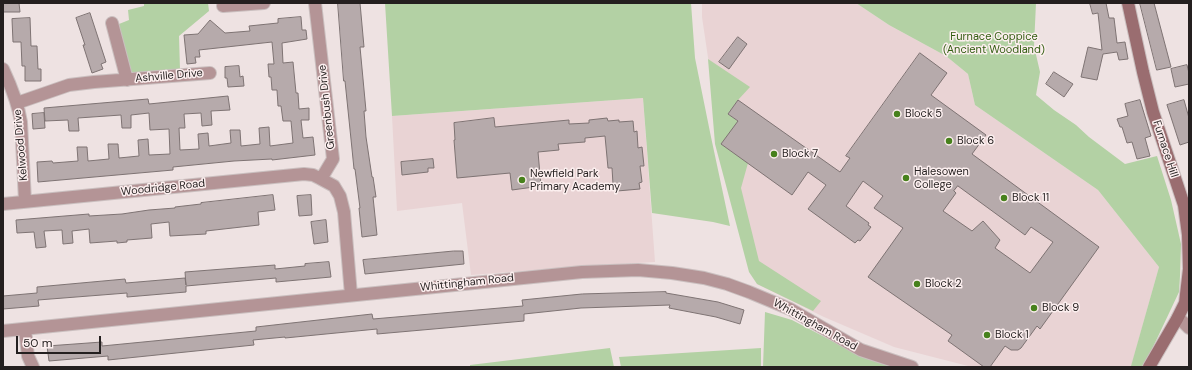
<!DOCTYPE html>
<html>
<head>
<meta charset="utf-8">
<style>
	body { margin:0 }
	#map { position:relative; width:1192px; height:370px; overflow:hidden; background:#eee2e2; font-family:"DM Sans",sans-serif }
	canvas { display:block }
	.frame { position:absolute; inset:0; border:4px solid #241f1f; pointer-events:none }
	.scale { position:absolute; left:16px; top:336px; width:85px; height:18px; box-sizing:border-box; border:2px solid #241f1f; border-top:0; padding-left:5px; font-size:12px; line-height:14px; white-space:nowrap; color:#241f1f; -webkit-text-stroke:3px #fcefef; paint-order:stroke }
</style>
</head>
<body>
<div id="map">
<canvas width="1192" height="370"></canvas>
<div class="frame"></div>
<div class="scale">50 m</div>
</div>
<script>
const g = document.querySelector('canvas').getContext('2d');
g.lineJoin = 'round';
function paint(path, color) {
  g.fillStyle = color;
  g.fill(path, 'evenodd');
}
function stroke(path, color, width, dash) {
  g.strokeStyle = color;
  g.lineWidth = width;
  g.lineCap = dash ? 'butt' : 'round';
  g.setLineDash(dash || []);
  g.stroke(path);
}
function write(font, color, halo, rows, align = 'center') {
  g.font = font + ' "DM Sans",sans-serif';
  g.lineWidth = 3;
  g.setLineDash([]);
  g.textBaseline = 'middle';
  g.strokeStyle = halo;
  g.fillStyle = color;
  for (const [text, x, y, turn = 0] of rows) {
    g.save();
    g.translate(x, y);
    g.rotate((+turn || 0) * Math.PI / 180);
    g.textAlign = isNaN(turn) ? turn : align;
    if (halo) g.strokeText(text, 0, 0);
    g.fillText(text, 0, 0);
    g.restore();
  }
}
const built = new Path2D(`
	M702,3H856L889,25L946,56L968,74L975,105L1098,190L1159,267L1131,367H972L894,347L824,317L757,284L721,145L702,17Z
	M643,98L655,262L583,266L471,275L462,203L397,211L392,116Z`);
const green = new Path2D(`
	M144,3H208L209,11L179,36L180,70L127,73L119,24L129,20L128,10L144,6Z
	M385,3H691L695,58L711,137L730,226L713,222L652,213L643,98L392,116Z
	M856,3H1036L1034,46L1040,72L1036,95L1054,110L1076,125L1089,137L1125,164L1157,156L1171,200L1181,244L1180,276L1179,292L1145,364L1142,367L1131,366L1159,267L1098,190L975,105L968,74L946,56L889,25Z
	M708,59L750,87L738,100L728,114L739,122L721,144L748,163L741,188L759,261L821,301L813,311L757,284L749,272L715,144Z
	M765,312L792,320L861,356L894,367H763Z
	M610,348L614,367H470V365Z
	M761,348V367H621L619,357Z`);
const building = new Path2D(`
	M3,3H19L20,12H3Z
	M338,3H360L364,47H360L366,111H364L366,137L372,177H373L376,197H373L377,235L362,237L359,208H360L355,169H354L352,149L345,81H344Z
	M1090,3H1106L1109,18H1114L1117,43L1125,42L1128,59L1119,60L1117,52L1103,54L1097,80L1081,77L1088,47L1102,50L1098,13L1093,14Z
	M1140,3H1154L1171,67L1157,70Z
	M90,13L106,62L101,64L103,69L92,73L83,45H85L76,18Z
	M301,17L302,30H306L307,39L282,43L283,63L293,62L296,93H298L299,109L309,108V120H301L303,138L313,137L315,155L272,160V159L234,161L173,167V170L38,182L37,162L52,161L53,163L78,161L77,147H87L88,161L109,159L108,144H118L119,158L139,156L138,140L148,139L149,155L170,154L169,129L150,130L149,113L131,115V128H122L121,115L78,118L79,131H69L68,120L45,121L44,108L148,99L149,104L228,96L230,110L211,111L212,125L202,126L201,113L184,114L185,128H179L180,150L199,149L198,134L208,133L209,146L231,143L230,130H240L241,146L260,144L259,128L269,127L270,146L293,143L291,121H283L281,106H278L277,90H272L271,77H269L268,64H274L272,42L199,50L200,57H195L196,63L187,64L184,35L198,34L210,20L225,33L250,31L249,26L278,23V19Z
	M30,18L31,46H37L38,69H41V81H25V66H22L21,42H13L12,19Z
	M738,37L747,44L729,69L719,62Z
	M920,53L947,73L931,95L986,135L972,154L1099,247L1040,329L1037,326L1021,348L1018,350H1011L1005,346L990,367H984L948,341L952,335L868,277L903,228L874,208L883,196L863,181L846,206L869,223L868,225L871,227L860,241L858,240L855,243L808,209L826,185L808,172L792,195L721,144L738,121L728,114L738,100L840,172L850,158L846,156ZM958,186L1025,235L1031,227L1053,242L1030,273L995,248L1000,240L983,221L972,231L943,211L956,193L954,191Z
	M1187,65L1189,73V84L1175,87L1171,69Z
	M239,66L240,77L243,76L244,86L228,87L227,78H225V67Z
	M1054,72L1073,84L1064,97L1046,84Z
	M1140,100L1151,136L1145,138L1150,156L1137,159L1132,142L1127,143L1122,127H1120L1117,119L1128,116L1125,104Z
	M1184,100L1189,118V142L1180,145L1167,105Z
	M44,113L45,128L33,129L32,114Z
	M494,118L495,127L569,120V124L589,123V120L607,118L608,121L619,120V122L633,121L634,132L637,131L638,148L642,147L644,166H640L642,182L639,183L640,189L617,191L616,184H613L612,168H608L605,136L585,138V142L558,144L559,150L538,152L541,186L512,190L510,173L457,178L454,140H455L454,123Z
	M433,159L434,168H428V172L402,175L401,162Z
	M273,195L275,210L258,212L259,225L206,231V234L170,236L169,222L151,224L152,238L127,240V242L117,243V241L90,243L89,229L72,231L73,243L63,244L62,230L44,231L46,247L36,248L34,232L17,233L16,220L89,214V216L122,214L149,210L175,208V207L201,204V203Z
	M311,195L312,215L299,216L297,196Z
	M326,220L328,242L314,244L311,222Z
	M454,251H463L464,264L365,274L363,260Z
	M329,262L331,277L276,282V278L186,286V292L127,297V293L38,300L39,306L3,309V296L37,293V287L125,279L126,283L185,278L186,285L185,272L275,265V269L305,266V264Z
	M666,292V293L718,302L744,310L740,324L716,317L669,308L670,305L581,308L524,314V321L377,334V329L285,338V337L253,340L254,345L108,360V356L49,361L47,346L102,342V346L256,331V327L372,314L373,319L523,306L522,300L582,294Z`);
const street = new Path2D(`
	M315,3L333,159L321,179L334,186L340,196L344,212L351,295
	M223,6L264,3
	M112,23L127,80
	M3,69C11,86 18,103 21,122L25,201
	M17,103L69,85L94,82L210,73
	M3,204L304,174L313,175L321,179
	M1177,319L1182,321L1189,328
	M25,329L28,356L33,367
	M3,331L582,272L638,270L672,273L704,278L727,284L749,292L790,309L861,350L912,367`);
const secondary = new Path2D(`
	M1128,3L1143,72L1153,112L1184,205L1188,235L1189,269L1185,303L1177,319L1149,367`);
const markers = [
	[897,114,4,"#47811c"],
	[949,141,4,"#47811c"],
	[774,154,4,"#47811c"],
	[906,178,4,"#47811c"],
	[522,180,4,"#47811c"],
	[1004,198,4,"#47811c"],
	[917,284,4,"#47811c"],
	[1034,308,4,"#47811c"],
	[987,335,4,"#47811c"]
];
const parkNames = [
	["Furnace Coppice",994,37],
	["(Ancient Woodland)",994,50]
];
const streetNames = [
	["Ashville Drive",169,76,-5],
	["Greenbush Drive",327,107,-96],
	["Kelwood Drive",21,145,-95],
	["Furnace Hill",1165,149,72],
	["Woodridge Road",163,188,-6],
	["Whittingham Road",467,283,-6],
	["Whittingham Road",815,325,29]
];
const poiNames = [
	["Block 5",905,114],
	["Block 6",957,141],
	["Block 7",782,154],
	["Halesowen",914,172],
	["College",914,185],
	["Newfield Park",530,174],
	["Primary Academy",530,187],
	["Block 11",1012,198],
	["Block 2",925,284],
	["Block 9",1042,308],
	["Block 1",995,335]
];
paint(built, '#e9d3d4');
paint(green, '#b3d1a4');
paint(building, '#b6aaab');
stroke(building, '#7e7373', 1);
stroke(street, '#cabfbf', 14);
stroke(secondary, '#cabfbf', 14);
stroke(street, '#b49496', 12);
stroke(secondary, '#9a6d70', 12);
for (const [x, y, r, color] of markers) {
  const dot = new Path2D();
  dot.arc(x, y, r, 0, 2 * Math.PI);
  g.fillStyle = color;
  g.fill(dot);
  stroke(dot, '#fcefef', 1.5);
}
write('11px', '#325d11', '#fcefef', parkNames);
write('11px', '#241f1f', '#fcefef', streetNames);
write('11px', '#241f1f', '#fcefef', poiNames, 'left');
</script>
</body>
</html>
